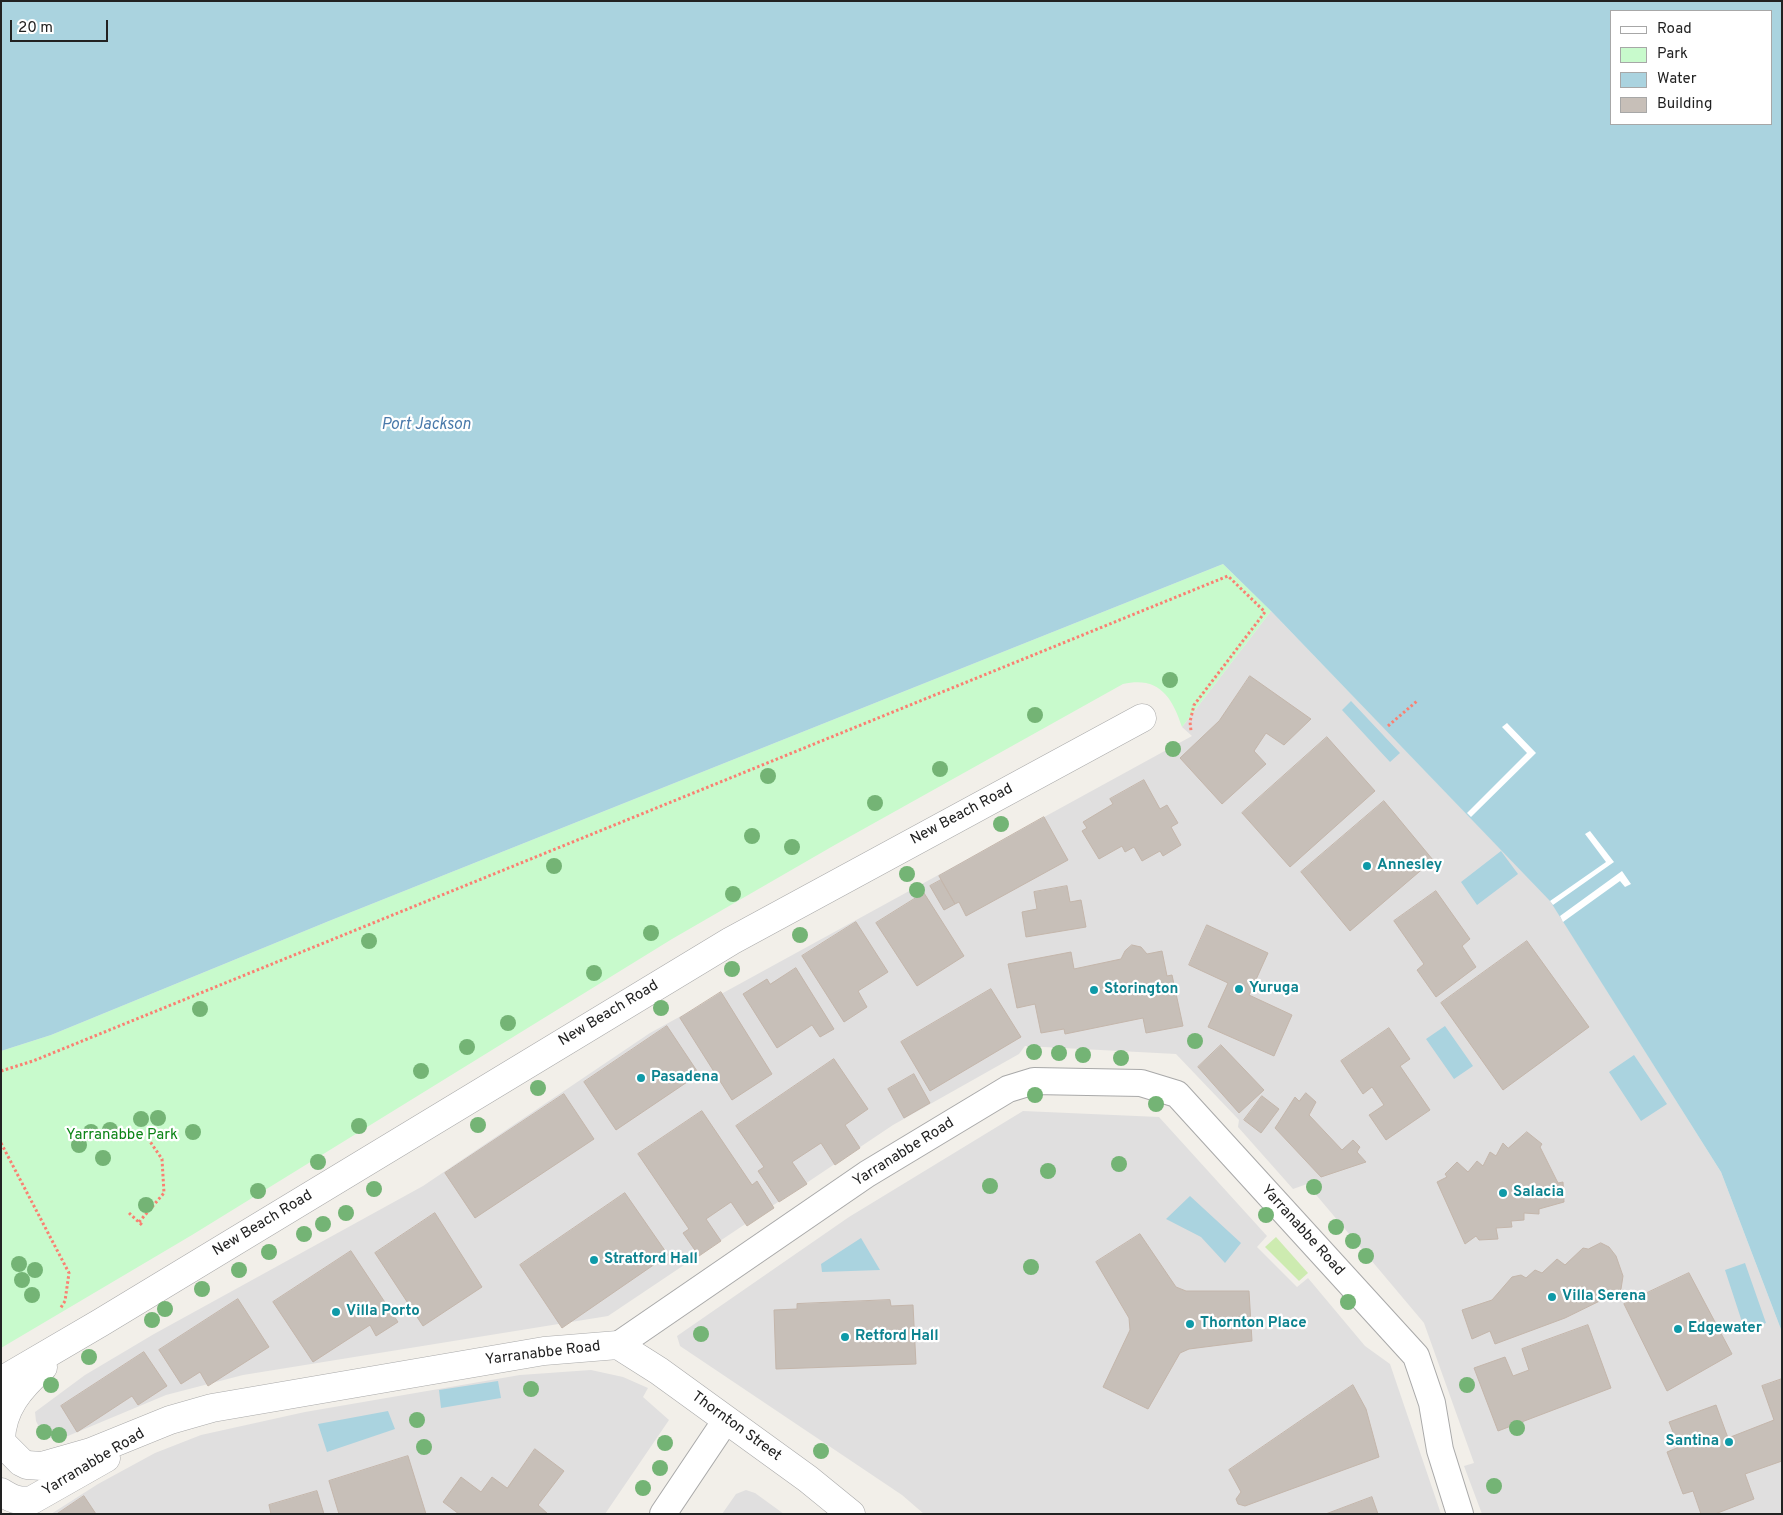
<!DOCTYPE html>
<html>
<head>
<meta charset="utf-8">
<style>
	body { margin:0 }
	#map { position:relative; width:1783px; height:1515px; overflow:hidden; background:#f2efe9; font-family:Overpass,sans-serif }
	canvas { display:block }
	.frame { position:absolute; inset:0; border:2px solid #222; pointer-events:none }
	.legend { position:absolute; left:1610px; top:10px; width:162px; height:115px; box-sizing:border-box; background:#fff; border:1px solid #a7a7a7; margin:0; padding:6px 9px; list-style:none; font-size:15px; color:#222 }
	.legend li { display:flex; align-items:center; gap:10px; height:25px }
	.legend b { width:25px; border:1px solid #a7a7a7 }
	.scale { position:absolute; left:10px; top:20px; width:98px; height:22px; box-sizing:border-box; border:2px solid #222; border-top:0; padding-left:6px; font-size:15px; line-height:18px; white-space:nowrap; color:#222; -webkit-text-stroke:4px #fff; paint-order:stroke }
</style>
</head>
<body>
<div id="map">
<canvas width="1783" height="1515"></canvas>
<div class="frame"></div>
<ul class="legend">
<li><b style="height:6px;background:#fff"></b>Road</li>
<li><b style="height:14px;background:#c8facc"></b>Park</li>
<li><b style="height:14px;background:#aad3df"></b>Water</li>
<li><b style="height:14px;background:#c7bfb8"></b>Building</li>
</ul>
<div class="scale">20 m</div>
</div>
<script>
const g = document.querySelector('canvas').getContext('2d');
g.lineJoin = 'round';
function paint(path, color) {
  g.fillStyle = color;
  g.fill(path, 'evenodd');
}
function stroke(path, color, width, dash) {
  g.strokeStyle = color;
  g.lineWidth = width;
  g.lineCap = dash ? 'butt' : 'round';
  g.setLineDash(dash || []);
  g.stroke(path);
}
function write(font, color, halo, rows, align = 'center') {
  g.font = font + ' Overpass,sans-serif';
  g.lineWidth = 4.5;
  g.setLineDash([]);
  g.textBaseline = 'middle';
  g.strokeStyle = halo;
  g.fillStyle = color;
  for (const [text, x, y, turn = 0] of rows) {
    g.save();
    g.translate(x, y);
    g.rotate((+turn || 0) * Math.PI / 180);
    g.textAlign = isNaN(turn) ? turn : align;
    if (halo) g.strokeText(text, 0, 0);
    g.fillText(text, 0, 0);
    g.restore();
  }
}
const residential = new Path2D(`
	M1271,611L1550,900L1721,1172L1782,1332V1514H1482L1464,1466L1474,1463L1424,1323L1307,1184L1293,1189L1238,1127L1239,1120L1176,1054L1025,1046L1019,1054L893,1125L608,1316L243,1375L166,1395L63,1438H47L41,1431L36,1421L35,1412L85,1375L154,1334L423,1186L650,1033L1192,736L1182,727Z
	M1023,1111L1159,1117L1267,1236L1257,1247L1297,1287L1308,1278L1365,1346L1390,1364L1441,1514H924L902,1495L680,1346L677,1336L849,1217Z
	M591,1370L623,1377L648,1388L643,1397L669,1420L605,1514H51L98,1484L155,1453L201,1435L305,1412L520,1375Z
	M746,1490L755,1493L784,1514H722L736,1494Z`);
const grass = new Path2D(`
	M1276,1237L1308,1273L1299,1281L1265,1247Z`);
const park = new Path2D(`
	M1223,564L1271,611L1182,727C1172,696 1158,676 1123,684L833,846L672,939L192,1235L1,1348V1051L51,1035L329,921Z`);
const water = new Path2D(`
	M1,1H1782V1332L1721,1172L1550,901L1271,611L1223,564L329,921L51,1035L1,1051ZM1612,11H1772V124H1612Z
	M1351,701L1400,753L1390,762L1342,710Z
	M1501,851L1518,874L1477,905L1461,882Z
	M1445,1026L1473,1066L1454,1079L1426,1039Z
	M1634,1055L1667,1104L1641,1121L1609,1072Z
	M1190,1196L1241,1243L1225,1263L1201,1237L1166,1219Z
	M861,1238L880,1270L822,1272L821,1264Z
	M1745,1263L1766,1323L1745,1331L1725,1270Z
	M498,1381L501,1398L441,1408L439,1390Z
	M388,1411L395,1429L327,1452L318,1424Z`);
const pier = new Path2D(`
	M1507,723L1536,753L1471,817L1467,813L1527,753L1502,727Z
	M1590,831L1614,862L1553,905L1550,901L1606,862L1585,834Z
	M1622,871L1631,884L1625,887L1620,881L1563,922L1560,916Z`);
const building = new Path2D(`
	M1250,676L1311,719L1284,745L1266,733L1254,751L1266,764L1222,804L1180,758L1219,721Z
	M1327,737L1375,791L1290,867L1242,813Z
	M1144,780L1160,809L1167,805L1178,823L1171,827L1181,845L1163,856L1160,851L1142,861L1134,847L1125,852L1122,846L1099,859L1082,831L1087,828L1083,822L1113,804L1110,799Z
	M1384,801L1433,860L1350,931L1301,872Z
	M1044,817L1068,860L966,916L959,902L955,904L939,876Z
	M941,880L955,904L944,910L930,886Z
	M1067,886L1070,902L1081,900L1086,927L1026,937L1022,912L1037,909L1034,892Z
	M1436,891L1470,939L1462,946L1476,967L1436,997L1417,970L1424,964L1394,921Z
	M924,893L964,956L917,986L876,923Z
	M856,922L888,972L858,991L867,1007L844,1022L802,956Z
	M1207,925L1268,953L1249,995L1292,1015L1274,1056L1208,1027L1228,983L1189,965Z
	M1527,941L1589,1027L1503,1090L1441,1003Z
	M1132,945L1141,947L1147,954L1162,951L1167,976L1172,975L1183,1026L1146,1033L1143,1018L1065,1034L1064,1029L1041,1033L1035,1004L1017,1008L1008,964L1071,952L1074,969L1121,959L1125,951Z
	M796,968L834,1029L820,1037L812,1025L777,1048L743,994L767,979L770,984Z
	M991,989L1021,1037L930,1091L901,1042Z
	M721,992L772,1074L732,1100L680,1018Z
	M667,1026L699,1074L616,1130L584,1082Z
	M1389,1028L1410,1059L1400,1066L1430,1110L1386,1140L1369,1115L1384,1105L1372,1087L1363,1094L1341,1061Z
	M1221,1045L1264,1090L1239,1113L1198,1067Z
	M834,1059L868,1109L845,1125L860,1148L835,1165L821,1143L792,1162L807,1184L779,1202L758,1171L764,1167L736,1126Z
	M914,1074L930,1103L904,1118L888,1089Z
	M1306,1093L1316,1102L1309,1115L1342,1150L1353,1140L1360,1147L1357,1152L1366,1162L1321,1177L1275,1128L1295,1097L1299,1101Z
	M564,1094L594,1139L475,1218L445,1173Z
	M1262,1096L1279,1109L1261,1133L1244,1120Z
	M702,1111L752,1185L757,1181L774,1208L747,1226L731,1202L706,1219L721,1241L699,1256L683,1233L689,1229L638,1154Z
	M1527,1132L1542,1144L1540,1147L1558,1183L1563,1182L1564,1202L1539,1209V1214L1524,1213V1220L1511,1221L1512,1227L1496,1228L1498,1239L1479,1240L1476,1236L1465,1244L1437,1182L1447,1177L1445,1174L1457,1162L1468,1172L1477,1161L1483,1166L1490,1152L1496,1156L1503,1143L1508,1148Z
	M625,1193L668,1255L562,1328L520,1265Z
	M435,1213L482,1287L423,1326L375,1253Z
	M1140,1234L1176,1287L1186,1291H1249L1252,1341L1189,1349L1180,1353L1148,1409L1103,1387L1130,1330L1129,1318L1096,1262Z
	M1601,1243L1609,1247L1616,1256L1623,1276L1621,1289L1616,1293L1565,1318L1495,1344L1490,1331L1472,1339L1462,1310L1492,1300L1512,1277L1521,1275L1526,1278L1535,1270L1542,1273L1557,1259L1565,1265L1583,1248L1588,1249Z
	M351,1251L398,1322L376,1336L370,1325L313,1362L273,1302Z
	M1689,1273L1732,1354L1667,1391L1624,1304Z
	M238,1299L269,1347L208,1386L200,1372L181,1384L159,1350Z
	M890,1300L891,1306L913,1305L916,1364L776,1369L774,1310L797,1309V1304Z
	M1588,1325L1611,1388L1498,1431L1474,1368L1505,1357L1513,1376L1529,1370L1522,1349Z
	M144,1352L167,1386L138,1405L132,1396L77,1432L61,1406Z
	M1782,1379V1461L1745,1474L1754,1499L1715,1514H1701L1693,1491L1683,1494L1667,1452L1679,1447L1669,1422L1716,1405L1728,1438L1774,1420L1762,1386Z
	M1353,1385L1366,1409L1379,1457L1245,1506L1238,1504L1236,1499L1241,1492L1229,1470Z
	M535,1449L564,1471L538,1505L548,1514H459L443,1502L461,1477L481,1492L492,1477L507,1488Z
	M408,1456L426,1514H339L329,1481Z
	M317,1491L324,1514H271L269,1505Z
	M84,1496L96,1514H57Z
	M1372,1497L1378,1514H1326Z`);
const path = new Path2D(`
	M1388,726L1417,701
	M1,1071L33,1061L1228,576L1265,612L1194,705L1190,722L1191,731
	M1,1143L69,1273L65,1301L60,1309
	M129,1213L142,1225
	M139,1222L164,1193L162,1159L149,1140`);
const minor = new Path2D(`
	M618,1345L867,1174L1008,1089L1034,1081L1141,1083L1177,1094L1416,1356L1432,1403L1440,1450L1460,1514
	M663,1514L726,1420`);
const tertiary = new Path2D(`
	M1,1381L100,1323L731,941L1142,718
	M1,1440C2,1408 20,1388 43,1367
	M3,1444L21,1462L27,1465L42,1466L91,1452L170,1420L212,1408L544,1351L618,1345L659,1371L808,1479L851,1514
	M1,1492C12,1499 19,1502 32,1500L106,1458`);
const trees = [
	[1170,680],
	[1035,715],
	[1173,749],
	[940,769],
	[768,776],
	[875,803],
	[1001,824],
	[752,836],
	[792,847],
	[554,866],
	[907,874],
	[917,890],
	[733,894],
	[651,933],
	[800,935],
	[369,941],
	[732,969],
	[594,973],
	[661,1008],
	[200,1009],
	[508,1023],
	[1195,1041],
	[467,1047],
	[1034,1052],
	[1059,1053],
	[1083,1055],
	[1121,1058],
	[421,1071],
	[538,1088],
	[1035,1095],
	[1156,1104],
	[158,1118],
	[141,1119],
	[478,1125],
	[359,1126],
	[110,1130],
	[91,1132],
	[193,1132],
	[79,1145],
	[103,1158],
	[318,1162],
	[1119,1164],
	[1048,1171],
	[990,1186],
	[1314,1187],
	[374,1189],
	[258,1191],
	[146,1205],
	[346,1213],
	[1266,1215],
	[323,1224],
	[1336,1227],
	[304,1234],
	[1353,1241],
	[269,1252],
	[1366,1256],
	[19,1264],
	[1031,1267],
	[35,1270],
	[239,1270],
	[22,1280],
	[202,1289],
	[32,1295],
	[1348,1302],
	[165,1309],
	[152,1320],
	[701,1334],
	[89,1357],
	[51,1385],
	[1467,1385],
	[531,1389],
	[417,1420],
	[1517,1428],
	[44,1432],
	[59,1435],
	[665,1443],
	[424,1447],
	[821,1451],
	[660,1468],
	[1494,1486],
	[643,1488]
];
const markers = [
	[1367,866,5,"#0f9aa8"],
	[1239,989,5,"#0f9aa8"],
	[1094,990,5,"#0f9aa8"],
	[641,1078,5,"#0f9aa8"],
	[1503,1193,5,"#0f9aa8"],
	[594,1260,5,"#0f9aa8"],
	[1552,1297,5,"#0f9aa8"],
	[336,1312,5,"#0f9aa8"],
	[1190,1324,5,"#0f9aa8"],
	[1678,1329,5,"#0f9aa8"],
	[845,1337,5,"#0f9aa8"],
	[1729,1442,5,"#0f9aa8"]
];
const streetNames = [
	["New Beach Road",962,815,-28],
	["New Beach Road",609,1014,-31],
	["Yarranabbe Road",904,1153,-32],
	["New Beach Road",263,1224,-31],
	["Yarranabbe Road",1302,1231,48],
	["Yarranabbe Road",543,1354,-7],
	["Thornton Street",736,1427,36],
	["Yarranabbe Road",94,1463,-31]
];
const cultureNames = [
	["Annesley",1377,866],
	["Yuruga",1249,989],
	["Storington",1104,990],
	["Pasadena",651,1078],
	["Salacia",1513,1193],
	["Stratford Hall",604,1260],
	["Villa Serena",1562,1297],
	["Villa Porto",346,1312],
	["Thornton Place",1200,1324],
	["Edgewater",1688,1329],
	["Retford Hall",855,1337],
	["Santina",1719,1442,"right"]
];
const parkNames = [
	["Yarranabbe Park",122,1136]
];
const waterNames = [
	["Port Jackson",426,426]
];
paint(residential, '#e0dfdf');
paint(grass, '#cdebb0');
paint(park, '#c8facc');
paint(water, '#aad3df');
paint(pier, '#fff');
paint(building, '#c7bfb8');
stroke(building, '#c4b6ab', 1);
stroke(minor, '#a9a9a9', 28);
stroke(tertiary, '#a9a9a9', 29);
stroke(path, '#fa8072', 3, [2.5, 2.5]);
stroke(minor, '#fff', 26);
stroke(tertiary, '#fff', 28);
g.fillStyle = '#74b475';
for (const [x, y] of trees) {
  g.beginPath();
  g.arc(x, y, 8, 0, 2 * Math.PI);
  g.fill();
}
for (const [x, y, r, color] of markers) {
  const dot = new Path2D();
  dot.arc(x, y, r, 0, 2 * Math.PI);
  g.fillStyle = color;
  g.fill(dot);
  stroke(dot, '#fff', 2);
}
write('15px', '#222', '#fff', streetNames);
write('bold 15px', '#0d838f', '#fff', cultureNames, 'left');
write('15px', '#0c8416', '#fff', parkNames);
write('italic 16px', '#4a7aab', '#fff', waterNames);
</script>
</body>
</html>
